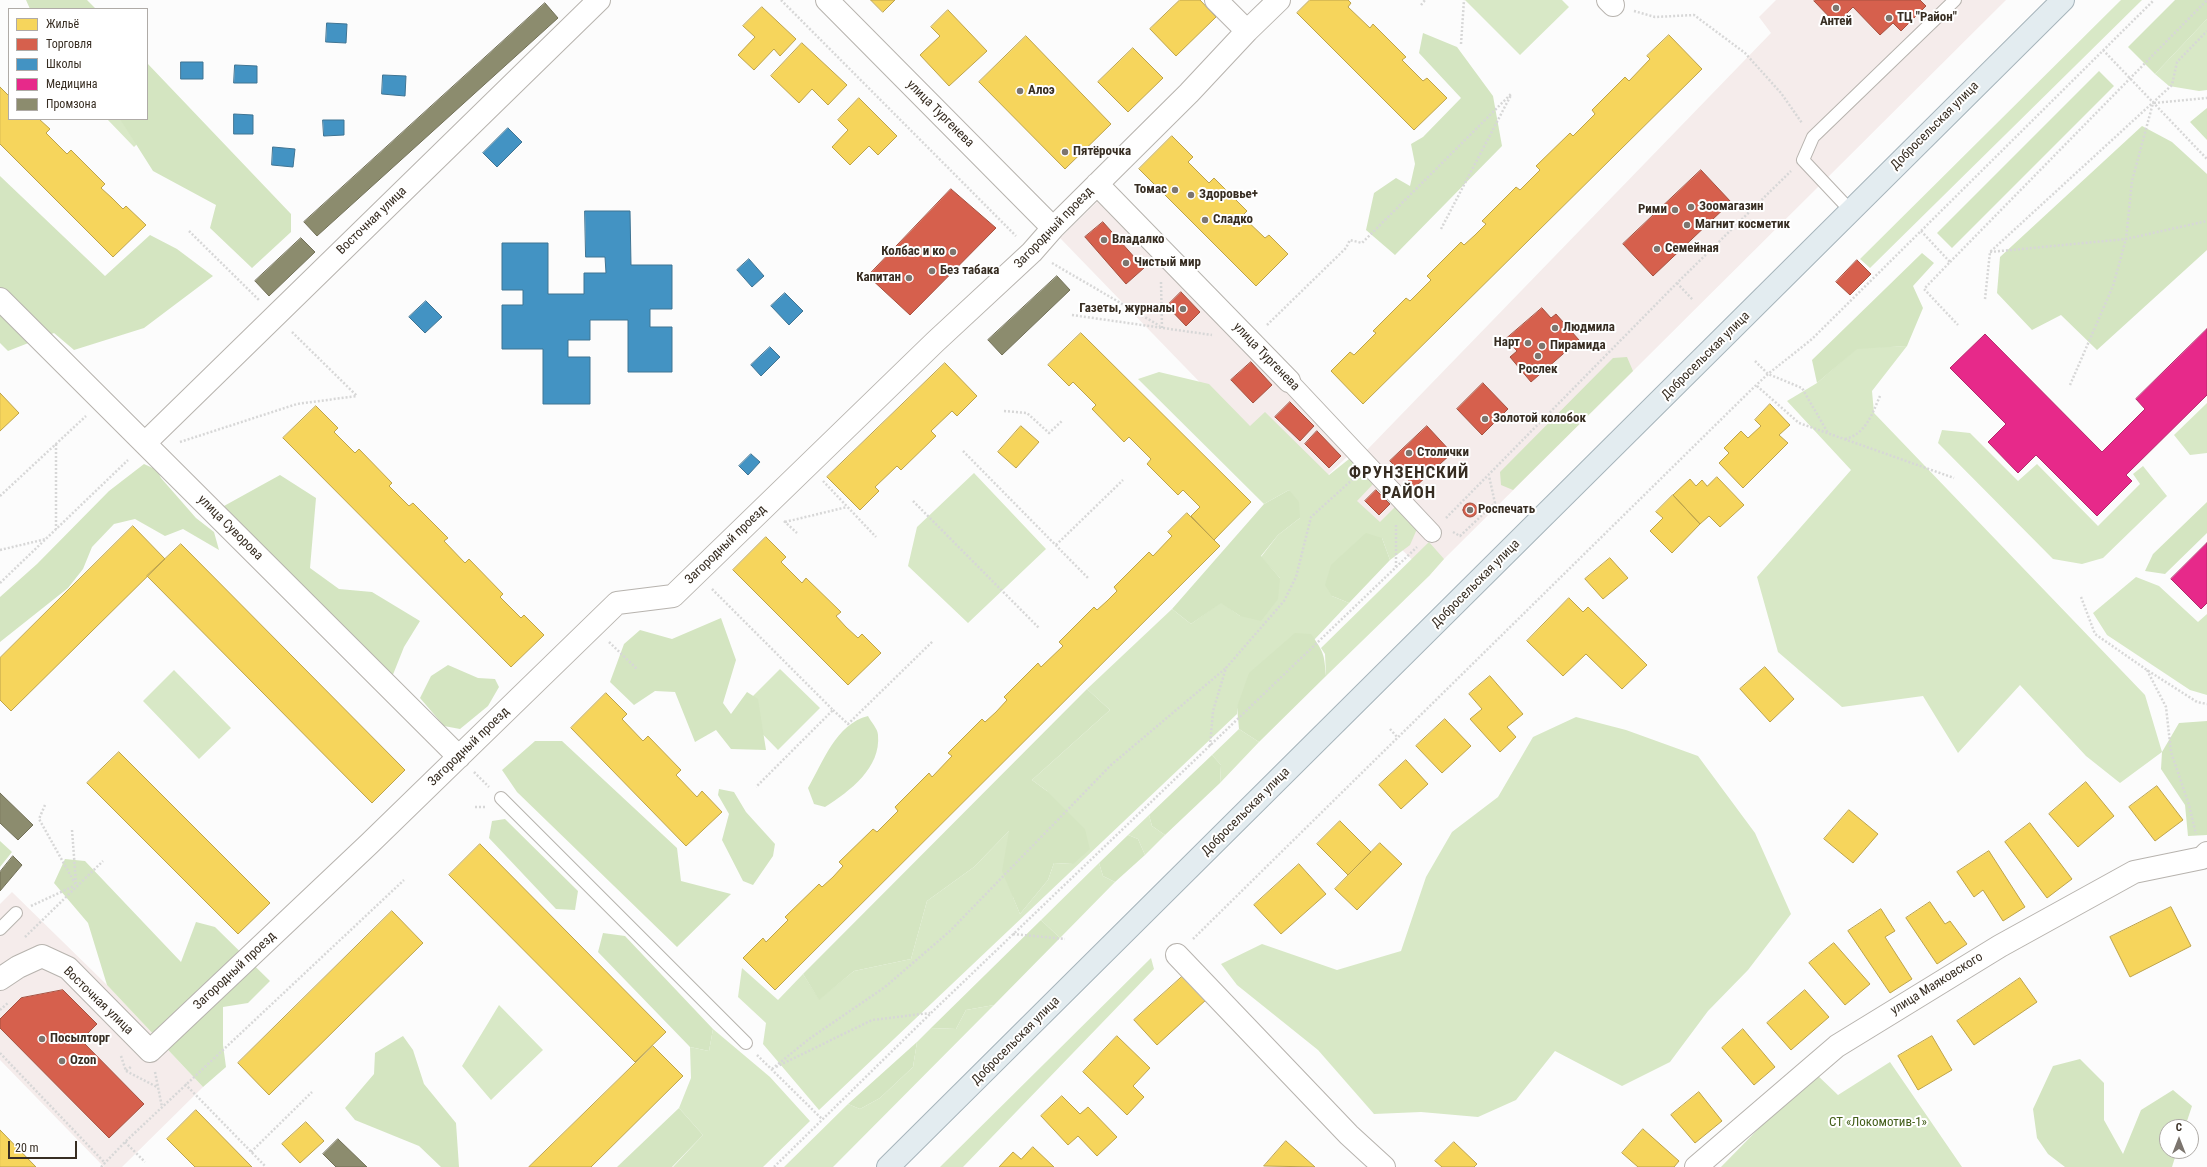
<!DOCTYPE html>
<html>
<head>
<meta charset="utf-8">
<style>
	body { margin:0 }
	#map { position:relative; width:2207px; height:1167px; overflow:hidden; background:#fcfcfc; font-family:"Roboto Condensed",sans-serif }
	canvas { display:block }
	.legend { position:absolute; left:8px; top:8px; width:140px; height:112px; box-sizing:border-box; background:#fff; border:1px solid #afaba7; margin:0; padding:5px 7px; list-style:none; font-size:12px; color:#372d22 }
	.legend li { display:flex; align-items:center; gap:8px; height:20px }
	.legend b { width:20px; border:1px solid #afaba7 }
	.north { position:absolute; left:2159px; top:1119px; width:40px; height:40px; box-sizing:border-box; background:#fff; border:1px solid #afaba7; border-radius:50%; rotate:0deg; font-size:11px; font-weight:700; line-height:16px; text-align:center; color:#372d22 }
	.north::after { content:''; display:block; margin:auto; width:14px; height:18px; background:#7c756e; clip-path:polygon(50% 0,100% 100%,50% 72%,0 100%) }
	.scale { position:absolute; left:8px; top:1141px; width:69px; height:18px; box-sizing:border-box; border:2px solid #372d22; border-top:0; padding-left:5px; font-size:12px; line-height:14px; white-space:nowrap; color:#372d22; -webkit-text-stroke:3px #fff; paint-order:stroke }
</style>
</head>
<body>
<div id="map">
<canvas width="2207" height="1167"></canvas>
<ul class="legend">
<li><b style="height:11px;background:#f6d55c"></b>Жильё</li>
<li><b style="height:11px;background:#d6604d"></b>Торговля</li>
<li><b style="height:11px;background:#4393c3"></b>Школы</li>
<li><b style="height:11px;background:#e7298a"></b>Медицина</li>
<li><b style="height:11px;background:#8c8c6e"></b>Промзона</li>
</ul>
<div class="north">С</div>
<div class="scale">20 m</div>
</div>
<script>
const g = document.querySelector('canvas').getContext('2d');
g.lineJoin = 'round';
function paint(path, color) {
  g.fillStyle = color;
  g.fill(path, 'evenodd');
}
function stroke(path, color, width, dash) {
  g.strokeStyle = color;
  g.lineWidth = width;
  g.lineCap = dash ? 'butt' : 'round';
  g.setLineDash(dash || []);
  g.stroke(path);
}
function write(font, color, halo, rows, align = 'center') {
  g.font = font + ' "Roboto Condensed",sans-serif';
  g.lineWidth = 4;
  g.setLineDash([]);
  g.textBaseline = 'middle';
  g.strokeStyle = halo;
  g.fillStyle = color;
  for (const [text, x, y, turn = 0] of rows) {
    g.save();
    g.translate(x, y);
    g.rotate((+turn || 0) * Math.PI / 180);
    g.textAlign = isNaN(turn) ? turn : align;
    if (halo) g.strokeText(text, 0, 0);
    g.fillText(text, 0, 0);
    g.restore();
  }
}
const commercial = new Path2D(`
	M1776,0H2006L1444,559L1429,576L1334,484L1771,33L1759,17Z
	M1101,198L1349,455L1308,494L1060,238Z
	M12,892L107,985L203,1087L122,1167H104L0,1060V904Z`);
const green = new Path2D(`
	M1465,0H1562L1569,7L1520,55Z
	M2121,0H2142L1870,268L1860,259Z
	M2207,19V90L2199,91L2169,86L2155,74Z
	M164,118L134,147L107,119Z
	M1907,346L1872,391L1874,413L2145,695L2162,752L2120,783L2086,756L2020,685L1958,753L1923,696L1842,707L1778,652L1757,577L1851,470L1787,401L1817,383L1857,348Z
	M1159,372L1209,384L1250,426L1265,412L1329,475L1349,459L1374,483L1357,501L1380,522L1397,505L1417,529L1410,545L1390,560L1382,538L1332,596L1349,603L1314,640L1310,634L1237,707V714L819,1110L763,1044L766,1023L738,997L742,968L778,1000L803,974L819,999L854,971L911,959L927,901L974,867L1010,830L1013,897L1020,914L1048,880L1054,863L1073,864L1047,791L1032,780L1110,710L1087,689L1172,609L1191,624L1221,602L1240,616L1280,578L1261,557L1278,535L1300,518L1289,490L1264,504L1138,379Z
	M2207,403V453L2190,455L2174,435Z
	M1942,430L1970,433L2018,481L2037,464L2098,526L2140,484L2133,474L2143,466L2167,496L2103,558L2082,564L2053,559L1938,443Z
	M974,473L1046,549L968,623L908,566L917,527Z
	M1429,542L1444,559L1429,576L1326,676L1325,654L1321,648Z
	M2136,577L2159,586L2198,622L2207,614V695L2190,690L2107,635L2093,613Z
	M780,669L820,708L778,750L739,710Z
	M174,670L231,728L199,759L143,701Z
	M1576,717L1626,730L1698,756L1755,833L1791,914L1748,970L1708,1011L1670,1062L1622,1086L1555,1051L1516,1100L1478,1117L1421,1112L1374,1114L1318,1050L1237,985L1221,964L1262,944L1337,970L1401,951L1426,877L1452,832L1498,797L1533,737Z
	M1239,729L1259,742L1220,783L1221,765L1212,755Z
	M1149,815L1152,826L1165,835L1145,855L1138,839L1128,835Z
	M1099,863L1103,876L1115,882L1060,938L1041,920Z
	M1151,958L1154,969L963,1167H940Z
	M499,1005L543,1050L491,1100L462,1066Z
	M994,1005L833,1167H784L848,1104L860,1109L880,1098L913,1067L917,1042L931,1028L956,1029L966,1010Z
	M713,1029L770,1077L810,1121L763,1167H673L703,1135L679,1108L691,1078L690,1047L709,1051Z
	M1890,1062L1962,1167H1721L1814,1072L1838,1095Z`);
const forest = new Path2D(`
	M26,0H87L96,9H30Z
	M2175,0H2207V19L2155,74L2128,47Z
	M1423,33L1457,47L1493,96L1502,146L1395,255L1366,230L1374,193L1396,178L1410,186L1415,164L1411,144L1423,137L1461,98L1419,53Z
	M147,63L291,214V232L252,268L210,228L216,205L153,171L120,119H147Z
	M2099,71L2114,86L1952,248L1937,233Z
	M2207,108V140L2190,122Z
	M2142,126L2172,142L2207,174V250L2097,350L2061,315L2032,330L1997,293L2000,257Z
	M0,176L105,276L150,235L177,249L213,276L144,328L74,350L54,333L8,351L0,343Z
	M1922,253L1934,263L1913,286L1923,308L1907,346L1857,349L1817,383L1812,360Z
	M1627,357L1633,371L1513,490L1501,485L1500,472L1613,358Z
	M144,464L157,470L161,478L196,518L214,532L219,550L183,529L165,536L135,519L114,524L92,547L83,569L68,588L0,642V597L37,564L109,491Z
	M280,475L316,498L310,568L339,589L372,592L420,621L404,647L392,677L224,506Z
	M1289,490L1299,502L1300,518L1278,535L1261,556L1280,578L1278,599L1261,621L1240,616L1221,603L1191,624L1172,609L1264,504Z
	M2207,502V533L2165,574L2145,571L2153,554Z
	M1366,533L1382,538L1390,560L1349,603L1332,596L1325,585L1331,565Z
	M721,618L736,660L723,703L731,714L747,692L758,699L766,750L731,749L716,730L695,742L675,692L655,691L634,705L610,682L624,644L640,630L672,639Z
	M1295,633L1311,634C1324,653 1324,653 1326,676L1259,742L1239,729L1237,707L1249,673Z
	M448,665L478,678L495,679L499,687L488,706L460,729L444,726L420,698L431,676Z
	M1087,689L1110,710L1032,780L1047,791L1085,829L1090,849L1073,864L1054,863L1048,880L1020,914L1002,871L1009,831L974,867L927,901L911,959L854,971L819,1000L803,974Z
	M868,716C871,722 878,729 878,735C881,768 850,791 825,807L814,804L808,788C823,762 836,724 868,716Z
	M2207,721V835L2188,836L2185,805L2161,769L2162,752L2179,723Z
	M535,741H562L677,848L681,881L731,894L677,947L517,792L502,770Z
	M1212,755L1221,765L1220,783L1165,835L1152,826L1149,815Z
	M719,789L734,792L746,812L775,844L773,856L753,885L743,881L722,840L729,814L718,795Z
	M505,819L578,891L575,910L556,909L489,838L492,821Z
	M1128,835L1138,839L1145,855L1115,882L1103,876L1099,863Z
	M0,841L12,852L0,867Z
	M65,859L85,861L181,962L196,922L215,927L270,981L248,1003L223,1007V1045L226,1067L203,1087L107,985L88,923L54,883Z
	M1041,920L1060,938L994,1005L966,1010L956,1029L931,1028Z
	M603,933L625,936L713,1029L709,1051L690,1047L598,952Z
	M403,1036L413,1050L424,1084L456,1123L459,1167H441L419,1146L355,1120L345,1108L374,1074L375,1053Z
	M917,1042L913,1067L880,1098L860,1109L848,1104Z
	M2080,1059L2104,1083V1120L2123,1154L2141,1110L2173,1090L2192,1106L2185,1127H2167V1151H2177L2172,1167H2065L2048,1154L2037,1138L2033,1109L2053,1066Z
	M679,1108L703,1135L672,1167H617Z`);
const homes = new Path2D(`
	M871,0H895L883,12Z
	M1180,0H1200L1216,17L1176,56L1150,29Z
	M1310,0H1348L1351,3L1348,7L1370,28L1373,24L1406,57L1402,60L1423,81L1427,78L1447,98L1414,130L1297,13Z
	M762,7L796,39L780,56L774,49L754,70L738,55L755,37L743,26Z
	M948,10L987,51L949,86L920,55L940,36L931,27Z
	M1669,35L1702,69L1363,404L1331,371L1350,352L1354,355L1376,333L1373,331L1406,298L1410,301L1431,280L1427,276L1461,242L1464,245L1475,235L1486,224L1482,221L1516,187L1520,190L1540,170L1536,166L1570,133L1573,136L1595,114L1592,110L1625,77L1629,81L1650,59L1647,56Z
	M1026,36L1111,124L1065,169L979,82Z
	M802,43L847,85L828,105L812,89L799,103L771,76Z
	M1133,48L1163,78L1128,112L1098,82Z
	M0,87L9,96V119H39L50,129L46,133L67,154L71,150L105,184L101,188L112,198L123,209L126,206L146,225L113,257L0,144Z
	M859,98L897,136L878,155L869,146L850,165L832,147L848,130L838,120Z
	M1172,136L1193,157L1188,162L1209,183L1214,178L1247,211L1242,216L1265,238L1269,235L1288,254L1256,286L1139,169Z
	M1081,333L1251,502L1214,540L1191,516L1200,507L1183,490L1178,495L1147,464L1151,459L1129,437L1124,442L1092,409L1096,405L1073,382L1069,386L1048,365Z
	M945,363L977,396L957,416L952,411L931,431L936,436L901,470L897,466L875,487L879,491L860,510L827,477Z
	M0,393L19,413L0,431Z
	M1770,404L1790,425L1779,435L1788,443L1743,488L1719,463L1729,453L1724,448L1741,431L1748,438L1761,426L1755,420Z
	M316,406L338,428L334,432L355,453L359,449L392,483L389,486L409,506L413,503L448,538L444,541L465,563L469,559L503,594L500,597L521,618L524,615L544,635L511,667L283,438Z
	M1021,426L1039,442L1016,468L998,452Z
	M1717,477L1744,505L1720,527L1709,516L1700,524L1673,495L1690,479L1696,486L1702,480L1707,486Z
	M1673,495L1700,524L1672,553L1650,531L1663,518L1656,512Z
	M1187,513L1220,546L775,990L743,958L763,938L766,942L788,920L785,917L819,884L822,887L833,877L843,866L839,862L873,829L877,832L898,811L895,807L929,773L932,777L952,756L948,753L982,719L985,722L996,712L1007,700L1004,697L1038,663L1041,667L1063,646L1059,642L1094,607L1097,610L1107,601L1117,591L1114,587L1149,552L1153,556L1172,536L1168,532Z
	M133,526L165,559L11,711L0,700V658Z
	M766,537L786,557L781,562L802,583L806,578L841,612L836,616L846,627L858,638L862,634L881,653L848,685L733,570Z
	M181,544L405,770L372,803L147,576Z
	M1610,558L1628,578L1603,599L1585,579Z
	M1569,598L1583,612L1588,607L1647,665L1622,689L1586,654L1563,676L1527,641Z
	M1765,667L1794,699L1770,722L1740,689Z
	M1490,676L1523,714L1507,727L1516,737L1500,752L1470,719L1482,709L1469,694Z
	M606,693L627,714L622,719L643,741L648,736L681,770L676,775L697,797L702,791L722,812L686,846L571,728Z
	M1445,719L1471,746L1442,773L1416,746Z
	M119,752L270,903L238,934L87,783Z
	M1406,760L1428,784L1401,809L1379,785Z
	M2086,782L2114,816L2078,847L2049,814Z
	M2157,786L2183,820L2155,841L2129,807Z
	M1849,810L1878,834L1853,863L1824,839Z
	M1340,821L1371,852L1348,875L1317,844Z
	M2030,823L2072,879L2047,898L2005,842Z
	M1380,843L1402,864L1357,910L1335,889Z
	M480,844L666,1032L635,1062L449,875Z
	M1989,851L2025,907L2003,921L1983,890L1974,897L1957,872Z
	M1299,864L1326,894L1281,934L1254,905Z
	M1930,902L1945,924L1950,921L1967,944L1937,964L1906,918Z
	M2171,907L2191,946L2130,977L2110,937Z
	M1881,909L1895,931L1885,937L1912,979L1890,993L1848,931Z
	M392,911L423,943L269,1095L238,1063Z
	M1834,943L1870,984L1845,1005L1809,963Z
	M1184,975L1207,999L1157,1045L1134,1020Z
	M2020,978L2037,1002L1974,1045L1957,1021Z
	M1805,990L1829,1017L1791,1050L1767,1023Z
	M1743,1029L1775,1067L1754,1085L1722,1048Z
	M1117,1036L1150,1068L1133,1086L1144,1097L1127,1115L1083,1072Z
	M1932,1036L1952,1070L1918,1090L1898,1056Z
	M653,1046L683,1076L591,1167H529Z
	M1699,1092L1722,1121L1695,1143L1671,1115Z
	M1062,1096L1080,1114L1088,1107L1117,1137L1097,1156L1078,1136L1068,1145L1041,1116Z
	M196,1110L252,1167H195L167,1139Z
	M306,1122L324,1141L300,1163L282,1144Z
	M1643,1129L1679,1161L1674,1167H1638L1622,1153Z
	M0,1130L36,1167H0Z
	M1286,1141L1315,1167L1264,1166Z
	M1454,1142L1477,1164L1474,1167H1442L1435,1161Z
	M1033,1147L1054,1167H999L1013,1152L1021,1159Z`);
const shops = new Path2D(`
	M1815,0H1920L1926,6L1901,31L1893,23L1880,35L1853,7L1836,24L1814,1Z
	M1701,170L1731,202L1653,276L1623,244Z
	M951,189L996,228L910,315L868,276Z
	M1103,222L1144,268L1126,284L1085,237Z
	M1857,260L1871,274L1850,295L1836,282Z
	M1181,292L1200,312L1186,326L1167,306Z
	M1542,308L1551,318L1556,314L1579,340L1531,382L1510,357L1517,351L1506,339Z
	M1251,362L1272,385L1253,403L1231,380Z
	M1483,383L1508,409L1482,435L1457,409Z
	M1290,402L1314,426L1300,441L1275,417Z
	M1427,426L1452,453L1415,487L1390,461Z
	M1317,431L1341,456L1329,468L1305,444Z
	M1376,490L1390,504L1379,515L1365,501Z
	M1463 510a7 7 0 1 1 14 0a7 7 0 1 1-14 0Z
	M63,990L97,1024L81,1040L144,1104L109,1138L0,1028V1019L21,998Z`);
const schools = new Path2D(`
	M327,23L347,24L346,43L326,42Z
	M181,62H203V79H181Z
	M235,65L257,66V83H234Z
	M383,75L406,76L405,96L382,94Z
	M234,114L253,115V134H234Z
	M323,120H344V135L324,136Z
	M508,128L522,142L497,167L483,153Z
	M273,147L295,149L293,167L272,165Z
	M585,211H630L631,265H672V309H650V327H672V372H628V320H590V340H568V357H590V404H543V349H502V305H523V290H502V243H548V294H584V273H606L605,257H586Z
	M749,259L764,276L752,287L737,270Z
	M785,293L803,311L789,325L771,306Z
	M426,301L442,317L425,333L409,317Z
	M770,347L780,357L761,376L751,365Z
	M751,454L760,462L748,475L739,466Z`);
const health = new Path2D(`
	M2207,329V395L2126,475L2132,481L2097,516L2036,455L2018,473L1988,442L2006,424L1950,368L1985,334L2102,452L2145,409L2136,399Z
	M2207,543V603L2201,609L2171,579Z`);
const industry = new Path2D(`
	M545,3L558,18L317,236L304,222Z
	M301,238L315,252L269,296L255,281Z
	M1057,276L1070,290L1002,355L988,340Z
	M0,793L33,825L18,840L0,823Z
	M13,856L22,865L0,891V872Z
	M338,1139L367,1167H336L323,1154Z`);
const path = new Path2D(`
	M781,0L1016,236
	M1421,5L1425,0
	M1634,11L1655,17L1694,15L1745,53L1781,93L1802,123
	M1461,44L1464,0
	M2103,50L2207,159
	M2154,103L2207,98
	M1441,229L1511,95
	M189,231L260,301
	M1921,231L1950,262L1924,289L1958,325
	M1990,252L2126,239L2207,221
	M1950,262L2207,0
	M1052,263L1160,326
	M1161,282L1162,328
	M1677,283L1693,300
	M1985,299L1990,252L2172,85L2177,62L2207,31
	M1072,315L1212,335
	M1267,325L1346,248L1350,240L1362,243L1512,93
	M292,332L357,396
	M1755,361L1768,374L1802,388L1828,433
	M2070,385L2113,286L2126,239L2132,181L2153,103
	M1757,386L1799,423L1954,478
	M1004,411L1027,413L1049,433L1063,420
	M1845,439C1866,434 1872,414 1880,396
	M180,442L297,404L357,396
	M56,444V529
	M963,451L1089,579
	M823,481L876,537
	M0,496L86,416
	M913,501L1039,628
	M1446,518L1677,283L1791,171
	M784,521L797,533
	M785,522L847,507
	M1396,525V567
	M1453,532L1460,536L1495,503L1489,476
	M1056,545L1123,480
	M0,550L46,539
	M0,583L128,460
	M712,589L833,710L756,787
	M2081,597L2095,634L2147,670L2197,702L2207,704
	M609,642L637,669
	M2147,670L2166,707L2171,752L2189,805L2196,834
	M833,710L848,724L933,641
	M1390,729L1398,738
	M1210,746L1213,711L1226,668L1284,601L1296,577L1311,517L1353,479
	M474,772L489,787
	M45,805L39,819L76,885
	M475,807H486
	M72,830L76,883
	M31,906L74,886
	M1013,934L1065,939
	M25,937L103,861
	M1193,939L1751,390L1768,374L1812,339L2154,0
	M0,1010L9,1002
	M0,1053L105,1163
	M757,1055L822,1119
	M121,1056L126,1071L132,1066
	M776,1067L872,1020L930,1013
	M772,1069L809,1039L885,987L950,931L1111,765L1226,668
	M126,1071L157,1087
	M155,1072L162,1107
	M185,1084L266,1167
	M125,1142L145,1162
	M251,1152L312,1092
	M101,1167L125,1142L404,880
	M774,1167L931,1013L1417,547`);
const service = new Path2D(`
	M1850,210L1803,160L1813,137L1955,0
	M501,798L746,1043
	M0,929L16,913`);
const pedestrian = new Path2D(`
	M1289,381L1432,533`);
const minor = new Path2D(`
	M827,0L1053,228
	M1216,0L1247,31
	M1608,0L1613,5
	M1097,184L1289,381
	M0,299L459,757
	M145,443L599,0
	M1177,955L1349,1135L1384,1167
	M0,979L18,967L42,956L68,968L150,1051L369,844L617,603L673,596L935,342L1032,252L1053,228L1189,93L1247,31L1279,0
	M1696,1167L1837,1046L2000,946L2134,872L2202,858L2207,853`);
const primary = new Path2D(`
	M888,1167L2063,0`);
const markers = [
	[1836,8,4,"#7c756e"],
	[1889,18,4,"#7c756e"],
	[1020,91,4,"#7c756e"],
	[1065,152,4,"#7c756e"],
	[1175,190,4,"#7c756e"],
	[1191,195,4,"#7c756e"],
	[1691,207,4,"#7c756e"],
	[1675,210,4,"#7c756e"],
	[1205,220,4,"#7c756e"],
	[1687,225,4,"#7c756e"],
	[1104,240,4,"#7c756e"],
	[1657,249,4,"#7c756e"],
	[953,252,4,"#7c756e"],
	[1126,263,4,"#7c756e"],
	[932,271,4,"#7c756e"],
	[909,278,4,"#7c756e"],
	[1183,309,4,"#7c756e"],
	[1555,328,4,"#7c756e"],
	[1528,343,4,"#7c756e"],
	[1542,346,4,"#7c756e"],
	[1538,356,4,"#7c756e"],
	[1485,419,4,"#7c756e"],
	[1409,453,4,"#7c756e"],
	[1470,510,4,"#7c756e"],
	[42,1039,4,"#7c756e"],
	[62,1061,4,"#7c756e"]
];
const poiNames = [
	["ТЦ \"Район\"",1897,18],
	["Антей",1836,22,"center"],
	["Алоэ",1028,91],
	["Пятёрочка",1073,152],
	["Томас",1167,190,"right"],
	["Здоровье+",1199,195],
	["Зоомагазин",1699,207],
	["Рими",1667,210,"right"],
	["Сладко",1213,220],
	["Магнит косметик",1695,225],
	["Владалко",1112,240],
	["Семейная",1665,249],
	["Колбас и ко",945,252,"right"],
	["Чистый мир",1134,263],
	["Без табака",940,271],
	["Капитан",901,278,"right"],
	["Газеты, журналы",1175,309,"right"],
	["Людмила",1563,328],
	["Нарт",1520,343,"right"],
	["Пирамида",1550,346],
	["Рослек",1538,370,"center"],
	["Золотой колобок",1493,419],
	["Столички",1417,453],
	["Роспечать",1478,510],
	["Посылторг",50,1039],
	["Ozon",70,1061]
];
const streetNames = [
	["улица Тургенева",940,114,45],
	["Добросельская улица",1935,126,-45],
	["Восточная улица",372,221,-44],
	["Загородный проезд",1054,228,-46],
	["Добросельская улица",1706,356,-45],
	["улица Тургенева",1266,357,46],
	["улица Суворова",230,528,45],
	["Загородный проезд",726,545,-44],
	["Добросельская улица",1476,584,-45],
	["Загородный проезд",469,747,-44],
	["Добросельская улица",1246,812,-45],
	["Загородный проезд",235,971,-43],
	["улица Маяковского",1937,984,-32],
	["Восточная улица",98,1001,44],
	["Добросельская улица",1016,1041,-45]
];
const parkNames = [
	["СТ «Локомотив-1»",1878,1123]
];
const districtNames = [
	["ФРУНЗЕНСКИЙ",1409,474],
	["РАЙОН",1409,494]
];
paint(commercial, '#f5eceb');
paint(green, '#d8e8c6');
paint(forest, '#d4e5c1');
paint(homes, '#f6d55c');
stroke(homes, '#bda34b', 1);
paint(shops, '#d6604d');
stroke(shops, '#a65140', 1);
paint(schools, '#4393c3');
stroke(schools, '#3f7493', 1);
paint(health, '#e7298a');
stroke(health, '#b22a6b', 1);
paint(industry, '#8c8c6e');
stroke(industry, '#727057', 1);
stroke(service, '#b7b3ae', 14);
stroke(pedestrian, '#b7b3ae', 20);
stroke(minor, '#b7b3ae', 24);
stroke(primary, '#a6b4bb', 24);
stroke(path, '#d7d7d7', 2.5, [2, 2]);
stroke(service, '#fff', 12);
stroke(pedestrian, '#fff', 18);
stroke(minor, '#fff', 22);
stroke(primary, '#e3ecf0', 22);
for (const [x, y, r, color] of markers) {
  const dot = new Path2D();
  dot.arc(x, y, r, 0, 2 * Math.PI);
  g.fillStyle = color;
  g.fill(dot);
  stroke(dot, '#fff', 1.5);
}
write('bold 13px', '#372d22', '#fff', poiNames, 'left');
write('13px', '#372d22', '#fff', streetNames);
write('13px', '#435f1a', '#fff', parkNames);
g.letterSpacing = '1px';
write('bold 17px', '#372d22', '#fff', districtNames);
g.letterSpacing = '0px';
</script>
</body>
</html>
